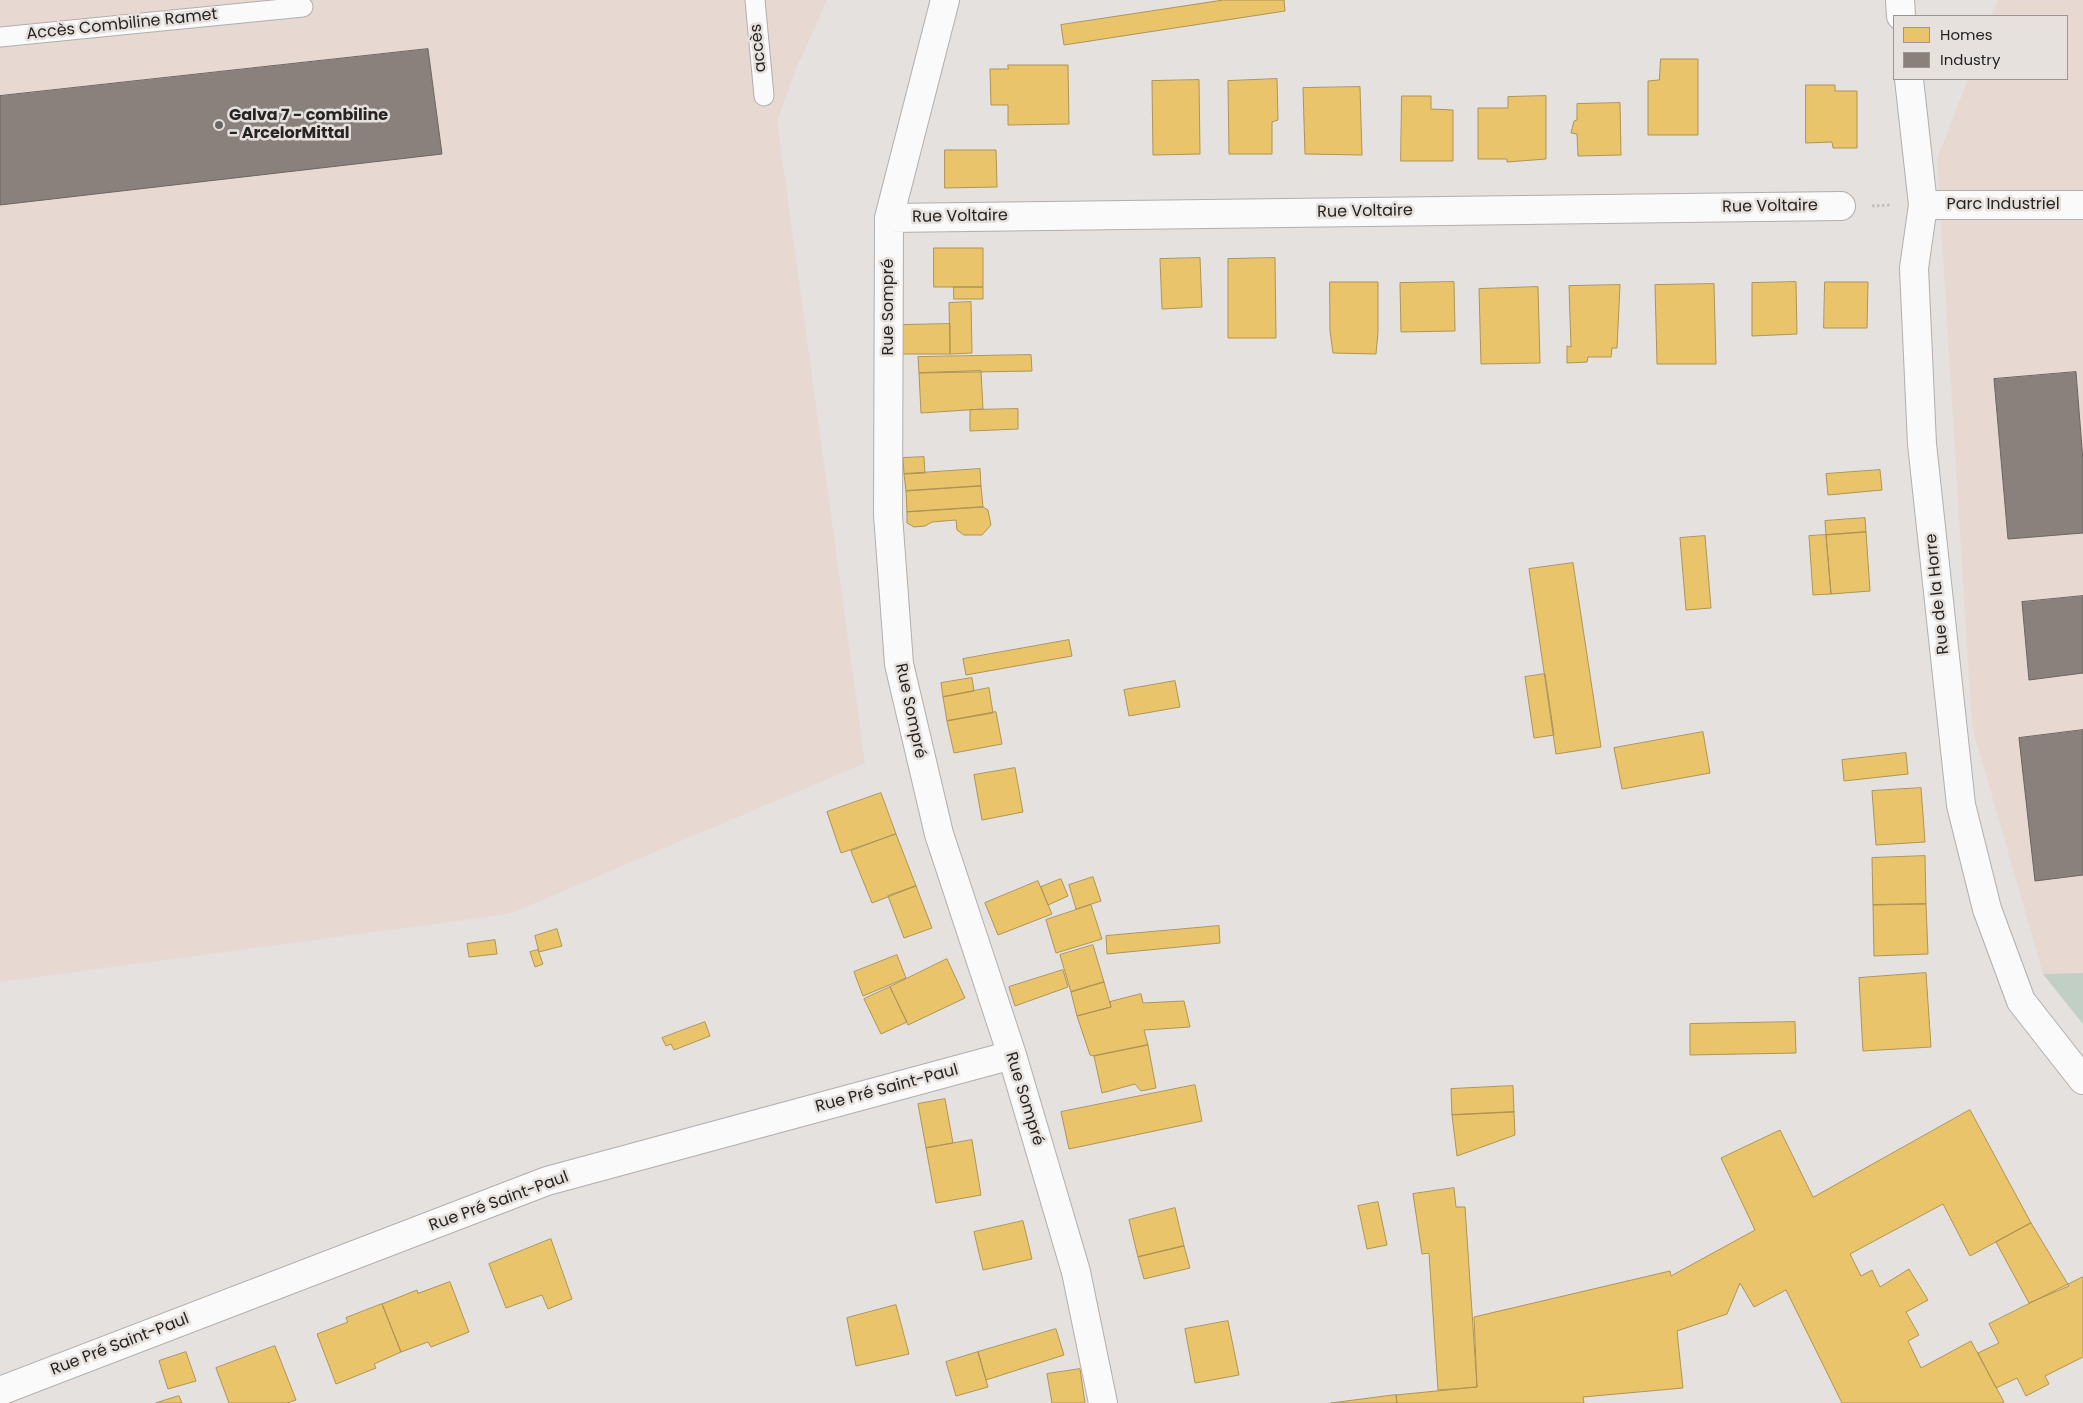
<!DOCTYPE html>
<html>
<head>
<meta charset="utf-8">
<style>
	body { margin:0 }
	#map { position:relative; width:2083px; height:1403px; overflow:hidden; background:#e4e1df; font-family:Poppins,sans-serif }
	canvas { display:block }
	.legend { position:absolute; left:1893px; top:15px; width:175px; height:65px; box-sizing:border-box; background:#e6e1dd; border:1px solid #999593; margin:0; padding:6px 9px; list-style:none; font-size:15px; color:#262423 }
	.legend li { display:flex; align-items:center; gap:10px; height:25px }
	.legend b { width:25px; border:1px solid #999593 }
</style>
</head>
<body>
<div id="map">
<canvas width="2083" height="1403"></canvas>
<ul class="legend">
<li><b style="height:14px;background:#e9c46a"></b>Homes</li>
<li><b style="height:14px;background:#8a817c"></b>Industry</li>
</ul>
</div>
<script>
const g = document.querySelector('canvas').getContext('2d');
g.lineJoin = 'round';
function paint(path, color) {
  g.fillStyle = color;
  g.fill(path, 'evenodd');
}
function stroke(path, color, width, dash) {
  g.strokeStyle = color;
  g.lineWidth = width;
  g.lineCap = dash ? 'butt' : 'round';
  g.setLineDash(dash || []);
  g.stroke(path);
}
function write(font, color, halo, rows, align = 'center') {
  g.font = font + ' Poppins,sans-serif';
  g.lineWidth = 5;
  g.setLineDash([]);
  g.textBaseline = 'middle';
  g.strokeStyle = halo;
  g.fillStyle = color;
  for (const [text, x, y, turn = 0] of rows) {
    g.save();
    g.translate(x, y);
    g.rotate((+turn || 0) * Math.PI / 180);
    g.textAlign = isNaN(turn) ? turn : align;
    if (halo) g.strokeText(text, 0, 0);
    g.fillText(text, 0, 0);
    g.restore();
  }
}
const industrial = new Path2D(`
	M0,0H827L796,69L777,121L865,763L509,914L0,982Z
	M1998,0H2083V1024L2043,974L1972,726L1937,159L1968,79H2067V16H1992Z`);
const green = new Path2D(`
	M2083,973V1024L2043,974Z`);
const homes = new Path2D(`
	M1224,0H1284L1285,11L1064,45L1061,25Z
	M1661,59H1698V135H1648V81L1659,80Z
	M1008,65H1068L1069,124L1008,125V105H991L990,69H1008Z
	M1277,79L1278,120L1272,122V154H1229L1228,81Z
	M1199,80L1200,154L1153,155L1152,81Z
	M1806,85H1835V91H1857V148H1833L1832,142L1806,143Z
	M1360,87L1362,155L1305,154L1303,88Z
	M1402,96H1431V109L1453,110V161H1401Z
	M1546,96V159L1507,162V159H1478V108H1508V97Z
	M1620,103L1621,155L1578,156L1577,134L1571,133L1574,121L1577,120V104Z
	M945,150H996L997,187L945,188Z
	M934,248H983V287H934Z
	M1200,258L1202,307L1162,309L1160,259Z
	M1275,258L1276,338H1228V259Z
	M1330,282H1378V332L1376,354L1333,353L1330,331Z
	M1454,282L1455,331L1401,332L1400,283Z
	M1796,282L1797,334L1752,336V283Z
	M1825,282H1868L1867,328H1824Z
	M1714,284L1716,364H1657L1655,285Z
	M1620,285L1617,348H1612L1611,357H1588L1587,362L1567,363V346L1571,347L1569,286Z
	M954,287H983V299H954Z
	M1538,287L1540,363L1481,364L1479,289Z
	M971,302L972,353L950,354L949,303Z
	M950,324V354H901L900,325Z
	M1031,355L1032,371L919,373L918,357Z
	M981,371L983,409L921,413L919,373Z
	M1018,409V429L970,431V410Z
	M924,457L925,473L904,474L903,458Z
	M980,469L981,486L906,491L904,474Z
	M1880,470L1882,490L1828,495L1826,474Z
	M981,486L983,507L907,512L906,491Z
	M983,507L988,510L991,525L982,535H964L957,530L956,520L932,522L925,526L914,527L907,523V512Z
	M1865,518L1866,532L1826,535L1825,521Z
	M1866,532L1870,591L1831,594L1826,535Z
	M1826,535L1831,594L1813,595L1809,536Z
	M1705,536L1711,608L1686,610L1680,538Z
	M1573,563L1601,747L1556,754L1529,569Z
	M1069,640L1072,656L966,675L963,659Z
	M1545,674L1554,735L1534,738L1525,677Z
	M972,678L974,691L943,697L941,683Z
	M1175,681L1180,707L1129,716L1124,690Z
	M989,688L993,713L947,721L943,697Z
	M996,712L1002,744L954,753L947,721Z
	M1703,732L1710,773L1622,789L1614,748Z
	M1906,753L1908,774L1844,781L1842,760Z
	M1015,768L1023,812L982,820L974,775Z
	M1921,788L1925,842L1876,845L1872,791Z
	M881,793L896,834L841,853L827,812Z
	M896,834L916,886L872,903L851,851Z
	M1925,856L1926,904L1873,905L1872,858Z
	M1093,877L1101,901L1076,909L1069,885Z
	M1061,879L1068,896L1048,905L1041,887Z
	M1038,881L1052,914L998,935L985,903Z
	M916,886L932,928L904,938L888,896Z
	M1926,904L1928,954L1874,956L1873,905Z
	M1091,905L1102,939L1056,953L1046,920Z
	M1219,926L1220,943L1107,954L1106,936Z
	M557,929L562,946L539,952L535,936Z
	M495,940L497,954L469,957L467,944Z
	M1093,945L1104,982L1071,992L1060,955Z
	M538,950L543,964L535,967L530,952Z
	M897,955L906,978L863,996L854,972Z
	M947,959L965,998L908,1025L890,987Z
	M1063,970L1068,987L1015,1006L1009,987Z
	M1926,973L1931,1047L1863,1051L1859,978Z
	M1104,982L1111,1007L1077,1016L1071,992Z
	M890,987L907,1022L881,1034L864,999Z
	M1141,994L1143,1003L1184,1001L1190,1027L1144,1030L1148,1045L1094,1056L1090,1055L1077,1016L1111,1007L1110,1002Z
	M705,1022L710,1036L674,1050L671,1044L666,1046L662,1038Z
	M1795,1022L1796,1053L1690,1055V1024Z
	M1148,1045L1156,1088L1141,1091L1135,1084L1102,1093L1094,1056Z
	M1195,1085L1202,1121L1069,1149L1061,1112Z
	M1513,1086L1514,1112L1452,1115L1451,1089Z
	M945,1099L953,1143L926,1148L918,1104Z
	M1970,1110L2031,1223L1970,1256L1943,1204L1850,1254L1861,1276L1872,1270L1880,1287L1909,1269L1928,1300L1906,1312L1919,1335L1908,1341L1921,1368L1971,1341L2004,1402L2001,1403H1842L1786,1290L1754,1307L1740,1283L1727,1314L1677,1331L1683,1388L1583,1397L1584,1403H1397L1396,1395L1477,1387L1474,1317L1670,1271L1671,1276L1755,1230L1721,1158L1780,1130L1813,1197Z
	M1514,1112L1515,1135L1457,1156L1452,1115Z
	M972,1140L981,1195L936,1203L926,1148Z
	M1454,1188L1456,1207H1465L1477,1387L1438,1390L1429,1253L1422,1254L1413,1194Z
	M1378,1202L1387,1245L1367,1249L1358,1206Z
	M1175,1208L1184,1246L1138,1257L1129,1220Z
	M1023,1221L1032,1259L983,1270L974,1232Z
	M2031,1223L2069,1286L2029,1303L1996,1242Z
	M551,1239L572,1299L548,1309L542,1295L506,1308L489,1264Z
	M1184,1246L1190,1268L1144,1279L1138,1257Z
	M2083,1277V1357L2045,1376L2049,1384L2026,1396L2017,1378L1996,1388L1978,1353L1999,1343L1989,1324Z
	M450,1282L469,1332L431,1347L428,1342L401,1352L382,1304L417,1290L418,1293Z
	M382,1304L401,1352L374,1364L376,1368L336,1384L317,1334L348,1322L346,1318Z
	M896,1305L909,1354L856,1366L847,1318Z
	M1228,1321L1239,1375L1195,1383L1185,1329Z
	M1056,1329L1064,1355L986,1380L978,1352Z
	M275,1346L296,1400L287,1403H229L216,1368Z
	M186,1352L196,1381L168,1389L159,1361Z
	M978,1352L988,1387L956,1396L946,1362Z
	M1080,1369L1085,1403H1052L1047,1374Z
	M1396,1395L1397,1403H1331Z
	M179,1396L182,1403H156Z`);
const industry = new Path2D(`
	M428,49L442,154L0,205V96Z
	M2076,372L2083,461V533L2008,539L1994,379Z
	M2083,596V673L2029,680L2022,602Z
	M2083,730V875L2035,881L2019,738Z`);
const path = new Path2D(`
	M1872,206L1891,205`);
const lane = new Path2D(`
	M755,0L764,96
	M0,37L303,7`);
const street = new Path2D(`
	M945,0L889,218L888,515L899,664L939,834L1012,1055L1076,1272L1103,1403
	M1923,205H2083
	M889,218L1841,206
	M0,1391L547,1181L1012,1055`);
const secondary = new Path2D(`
	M1900,0L1901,16
	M1909,79L1923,205L1914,268L1922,444L1961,805L1987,909L2021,1001L2083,1080`);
const markers = [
	[219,125,5,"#686665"]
];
const streetNames = [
	["Accès Combiline Ramet",122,25,-6],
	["accès",759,48,-96],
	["Parc Industriel",2003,205],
	["Rue Voltaire",1770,207,-1],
	["Rue Voltaire",1365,212,-1],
	["Rue Voltaire",960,217,-1],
	["Rue Sompré",889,307,-90],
	["Rue de la Horre",1938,594,-96],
	["Rue Sompré",910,711,78],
	["Rue Pré Saint-Paul",887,1089,-15],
	["Rue Sompré",1024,1099,73],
	["Rue Pré Saint-Paul",499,1202,-20],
	["Rue Pré Saint-Paul",120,1345,-21]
];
const poiNames = [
	["Galva 7 - combiline",229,116],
	["- ArcelorMittal",229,134]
];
paint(industrial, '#e7d9d2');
paint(green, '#c1cfc4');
paint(homes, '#e9c46a');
stroke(homes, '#ae9455', 1);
paint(industry, '#8a817c');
stroke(industry, '#6c6561', 1);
stroke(lane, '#b1aead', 21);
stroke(street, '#b1aead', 30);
stroke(secondary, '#b1aead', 30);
stroke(path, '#c2c2c1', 3, [2.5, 2.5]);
stroke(lane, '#fbfafa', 19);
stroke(street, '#fbfafa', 28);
stroke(secondary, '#fbfafa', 28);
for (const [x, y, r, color] of markers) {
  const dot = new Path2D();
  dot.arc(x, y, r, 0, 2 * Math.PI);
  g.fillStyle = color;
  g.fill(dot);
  stroke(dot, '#e6e1dd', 2);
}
write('16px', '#262423', '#e6e1dd', streetNames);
write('bold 16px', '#262423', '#e6e1dd', poiNames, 'left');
</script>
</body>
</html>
